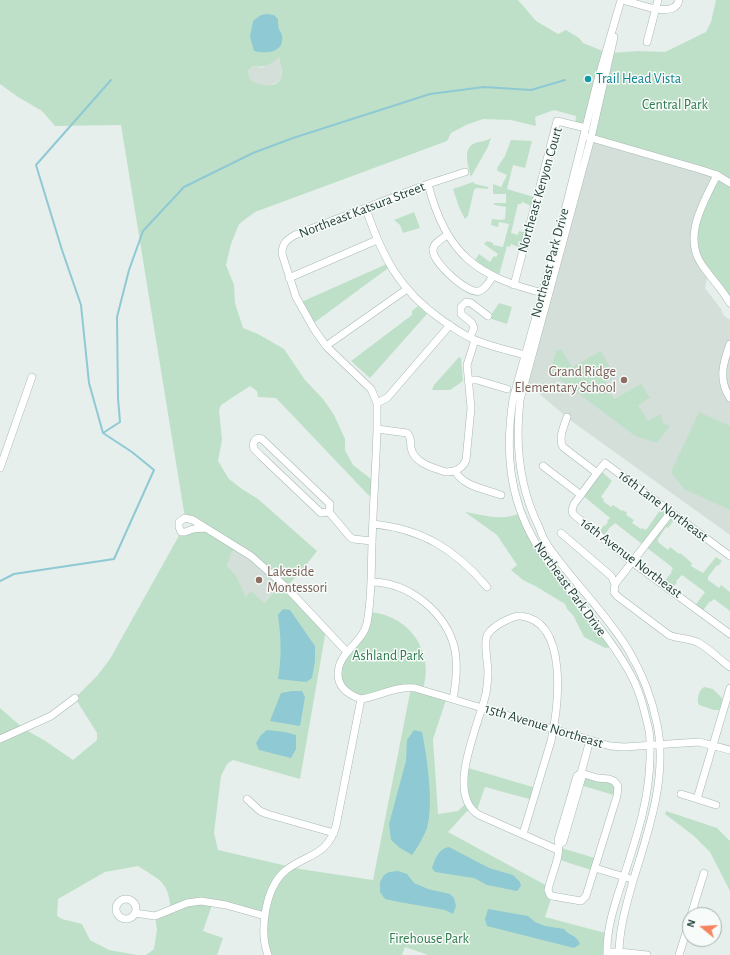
<!DOCTYPE html>
<html>
<head>
<meta charset="utf-8">
<style>
	body { margin:0 }
	#map { position:relative; width:730px; height:955px; overflow:hidden; background:#e6efeb; font-family:"Alegreya Sans",sans-serif }
	canvas { display:block }
	.north { position:absolute; left:682px; top:907px; width:40px; height:40px; box-sizing:border-box; background:#f7fbf9; border:1px solid #a3b1ad; border-radius:50%; rotate:288deg; font-size:11px; font-weight:700; line-height:16px; text-align:center; color:#24423a }
	.north::after { content:''; display:block; margin:auto; width:14px; height:18px; background:#f4845f; clip-path:polygon(50% 0,100% 100%,50% 72%,0 100%) }
</style>
</head>
<body>
<div id="map">
<canvas width="730" height="955"></canvas>
<div class="north">N</div>
</div>
<script>
const g = document.querySelector('canvas').getContext('2d');
g.lineJoin = 'round';
function paint(path, color) {
  g.fillStyle = color;
  g.fill(path, 'evenodd');
}
function stroke(path, color, width, dash) {
  g.strokeStyle = color;
  g.lineWidth = width;
  g.lineCap = dash ? 'butt' : 'round';
  g.setLineDash(dash || []);
  g.stroke(path);
}
function write(font, color, halo, rows, align = 'center') {
  g.font = font + ' "Alegreya Sans",sans-serif';
  g.lineWidth = 3;
  g.setLineDash([]);
  g.textBaseline = 'middle';
  g.strokeStyle = halo;
  g.fillStyle = color;
  for (const [text, x, y, turn = 0] of rows) {
    g.save();
    g.translate(x, y);
    g.rotate((+turn || 0) * Math.PI / 180);
    g.textAlign = isNaN(turn) ? turn : align;
    if (halo) g.strokeText(text, 0, 0);
    g.fillText(text, 0, 0);
    g.restore();
  }
}
const built = new Path2D(`
	M279,57L281,67V77L278,82L268,86L255,84L250,80L248,71L253,66L262,68Z
	M591,138L717,175L711,276L707,278L705,288L721,309L724,316L730,320V535L570,420L536,391L523,387Z
	M237,547L282,583L260,607L246,597L227,566L232,552Z`);
const green = new Path2D(`
	M0,0H518L536,21L558,34L566,30L579,38L583,43L605,52L586,128L575,125L576,116L554,110L535,117L536,126L511,120L483,119L466,125L451,133L447,141L255,212L239,224L231,244L226,265L234,285L235,303L243,328L258,334L284,349L305,380L323,399L334,415L345,439V450L353,465L375,482L374,501L276,398L258,397L257,391L250,386L221,405L219,410L222,440L218,461L229,479L242,489L258,499L317,551L300,573L286,587L326,630L300,779L233,760L227,764L221,776L214,833L218,850L300,869L373,880L411,688L361,699L341,686L339,667L359,639L368,612C396,613 421,633 425,662C427,671 425,681 423,690L447,697L433,739L438,814L458,811L467,802L465,767L536,788L533,800L485,787L476,813L470,808L448,832L549,887L552,896L545,917L609,934L607,955H428L405,947L402,955H268L265,916L213,902L203,931L223,938L217,955H146L154,949L157,929L155,916L171,910C168,881 161,881 138,866L105,872L58,899L57,916L62,919L82,924L90,940L109,950L137,955H0V708L24,729L44,740L73,760L97,740V733L75,698L97,676L110,659L181,532L204,528L185,518L121,125L55,126L42,111L18,97L0,84ZM279,57C280,63 283,71 281,77C278,90 257,85 250,80L248,71L253,66C265,68 270,65 279,57ZM237,547L282,583L264,603L251,591L246,597L236,576L227,566L232,552Z
	M716,0H730V303L702,265L694,232L717,175L591,138L611,53L638,51L665,52L706,32L711,22Z
	M491,138L488,147L471,177C469,168 462,150 473,144C479,141 485,142 491,138Z
	M511,140L532,141L525,168L513,165L507,189L537,198L534,207L522,202L521,204H518L511,233L518,235L519,231L527,233L523,249L511,244L510,247L507,246L498,279L473,264L479,254L490,262L494,256L496,257L498,254L484,244L487,241L493,243V245L503,247L509,224L499,222L498,227L491,225L492,219L501,220L505,219L506,207L495,205L493,203H506V194H493V184L501,187L507,175L498,171L497,168L505,156Z
	M473,182L475,184L488,187V189L476,188L474,190L468,216L465,219L459,207L453,189Z
	M414,212L420,228L403,233L400,225L394,220Z
	M389,263L391,266L311,325L299,303Z
	M499,303L512,307L507,324L489,318Z
	M418,306L427,314L370,378L351,361L412,315V311Z
	M561,349L572,367L601,351L615,377L605,382L614,399L641,384L650,398L638,405L648,421L660,414L664,424L670,426L657,443L635,436L550,372L556,351Z
	M459,357L461,358L463,381L450,390H432L434,385Z
	M699,412L730,426V510L684,489L671,472Z
	M600,470L612,481L601,497L604,499L603,501L611,507L613,505L622,511L623,510L627,513L626,515L634,520L632,523L641,529L642,528L646,530L663,506L677,516L668,528L666,527L658,539V542L668,550L670,547L679,554L680,553L692,563L691,566L703,573L716,557L722,561L718,566L717,565L708,577V580L719,588L721,585L730,592V611L714,599L711,602L710,601L702,612L694,607L705,592L682,575L676,581L677,582L671,590L662,584L672,572L671,571L673,568L615,523L612,526H611L602,538L598,534L604,525L605,526L608,522L607,521L610,518L581,494Z
	M465,512C484,515 504,522 522,512L535,542L613,647L605,648L584,637L573,615L567,609L565,604L537,587L523,580L511,570L517,565L497,535Z
	M704,687L713,689L722,698V702L719,710H714L699,705C696,699 699,690 704,687Z
	M582,777L614,781L617,796L580,785Z
	M666,811L717,828L730,841V891L710,852L694,836L665,814Z
	M558,847L598,859L594,871L557,859Z`);
const water = new Path2D(`
	M267,14L274,15L278,19C278,22 278,26 279,29C280,33 281,31 282,35C285,53 266,54 254,51L250,37L253,21L261,15Z
	M283,609L290,610L315,646V661L312,678L306,682L278,679C282,657 281,637 278,615Z
	M292,691H302L305,697L300,726L270,721L281,693Z
	M267,730L285,732L296,735V749L291,758L259,750L256,743L261,735Z
	M414,730L422,732C427,757 434,804 427,828C423,838 418,847 412,855L400,848L391,840L389,824L406,761L407,740Z
	M449,847L489,868L513,875L520,882L521,886L517,891L487,885L474,878L435,872L432,868C435,859 438,849 449,847Z
	M398,871L407,874L414,883L428,889L450,894L454,898L456,906L453,914L445,910L399,902L385,899L380,892V882L384,875L389,872Z
	M488,909L528,916L535,922L545,926L564,929C570,937 575,933 580,944L574,948L487,926L485,919Z`);
const stream = new Path2D(`
	M103,433L120,422L118,398L117,317L129,270L143,231L184,187L253,153L293,138L430,94L484,87L531,90L565,80
	M0,581L14,574L114,559L154,470L132,452L103,433L89,383L81,305L62,250L36,165L111,80`);
const minor = new Path2D(`
	M623,0C636,3 675,20 679,0
	M614,37L591,138L520,400C515,444 519,487 539,527C541,533 544,540 548,546C573,582 606,613 629,651C642,673 652,699 657,724C668,777 648,832 633,881C626,906 619,929 619,955
	M647,42L658,0
	M588,137L702,170L717,175L730,183
	M717,175C704,202 682,236 702,265C711,278 722,289 730,303
	M428,184C446,255 477,277 547,294
	M366,209C382,256 399,290 442,320C452,327 463,335 475,340C492,347 511,351 528,356
	M447,235C442,239 433,243 433,250C432,262 468,295 480,291C486,288 490,281 493,276
	M289,278L377,240
	M514,285L557,121L586,128
	M470,337L474,328L472,323L461,314V307L466,302L471,303L488,316
	M730,344C723,363 718,380 730,398
	M326,346L407,289
	M469,380H477L507,389
	M377,403L387,398L450,325
	M567,417C564,426 558,439 563,447L597,473L574,504L572,510L573,514L632,562L730,634
	M377,429L407,433C412,437 410,443 411,448C414,463 433,468 446,472C455,472 463,468 466,460L471,408L467,365L475,340
	M543,466L581,495
	M0,468L32,377
	M455,471C464,487 485,489 501,495
	M597,473L605,463L730,556
	M329,512L321,513L261,456L254,449L253,444L255,440L258,438L262,439L330,504L329,512L350,537L353,539L372,541
	M671,512L615,584L614,592L617,596L669,635C678,639 688,638 697,642C709,648 719,659 730,667
	M373,524C422,529 455,549 487,587
	M205,528L193,529L185,532H181L179,527V522L185,518L193,520L251,556L286,587L347,652
	M561,533L611,576L615,584
	M371,582C409,582 447,613 455,650C458,667 456,683 453,699
	M361,699C381,696 394,686 415,688L610,746L624,747L699,742L730,750
	M0,739L51,716L75,698
	M681,794L716,805
	M247,799L260,811L267,814L334,833
	M697,799L730,688
	M523,834L551,741C558,709 570,622 521,616C513,615 493,626 488,634C483,640 488,664 488,672C488,680 487,686 486,693C480,723 444,794 479,815L558,850
	M559,844L563,842L582,777L581,773L597,778L609,779L614,781L618,786L617,796L586,896L581,901L552,896L550,895L548,890C551,875 562,855 558,840L577,776L581,773L590,740
	M595,868L628,878
	M116 909a10 10 0 1 1 20 0a10 10 0 1 1-20 0Z
	M135,913L155,916L187,903L201,901L226,905L265,916
	M691,915L704,873
	M607,952H619L647,955
	M268,955C259,932 265,888 285,871C306,854 327,857 336,826L361,699C349,695 338,688 338,674C338,652 363,643 367,623C372,598 371,569 372,544C373,505 376,467 377,429V403L371,389L326,346L314,329L296,297L282,254C282,244 286,240 295,235L428,184L465,172
	M607,955C606,929 615,903 623,879C636,838 649,802 650,759C650,748 651,736 648,726C644,709 640,692 632,677C616,645 587,613 565,584C555,571 544,557 535,542C509,497 505,451 513,399L560,230L597,83L621,0
	M679,955L690,920`);
const markers = [
	[588,79,4,"#0f9aa8"],
	[624,380,4,"#8d6e63"],
	[259,580,4,"#8d6e63"]
];
const cultureNames = [
	["Trail Head Vista",596,79]
];
const parkNames = [
	["Central Park",675,105],
	["Ashland Park",388,656],
	["Firehouse Park",429,939]
];
const streetNames = [
	["Northeast Kenyon Court",540,190,-74],
	["Northeast Katsura Street",362,210,-21],
	["Northeast Park Drive",550,263,-75],
	["16th Lane Northeast",663,506,37],
	["16th Avenue Northeast",631,558,37],
	["Northeast Park Drive",570,589,54],
	["15th Avenue Northeast",544,726,17]
];
const educationNames = [
	["Grand Ridge",616,372],
	["Elementary School",616,388],
	["Lakeside",267,572,"left"],
	["Montessori",267,588,"left"]
];
paint(built, '#d4dfda');
paint(green, '#bfe0c8');
paint(water, '#8ec9d4');
stroke(stream, '#8ec9d4', 2);
stroke(minor, '#a8b8b2', 8);
stroke(minor, '#fff', 7);
for (const [x, y, r, color] of markers) {
  const dot = new Path2D();
  dot.arc(x, y, r, 0, 2 * Math.PI);
  g.fillStyle = color;
  g.fill(dot);
  stroke(dot, '#f7fbf9', 1.5);
}
write('14px', '#0d838f', '#f7fbf9', cultureNames, 'left');
write('14px', '#2d7a4b', '#f7fbf9', parkNames);
write('14px', '#24423a', '#f7fbf9', streetNames);
write('14px', '#785e54', '#f7fbf9', educationNames, 'right');
</script>
</body>
</html>
